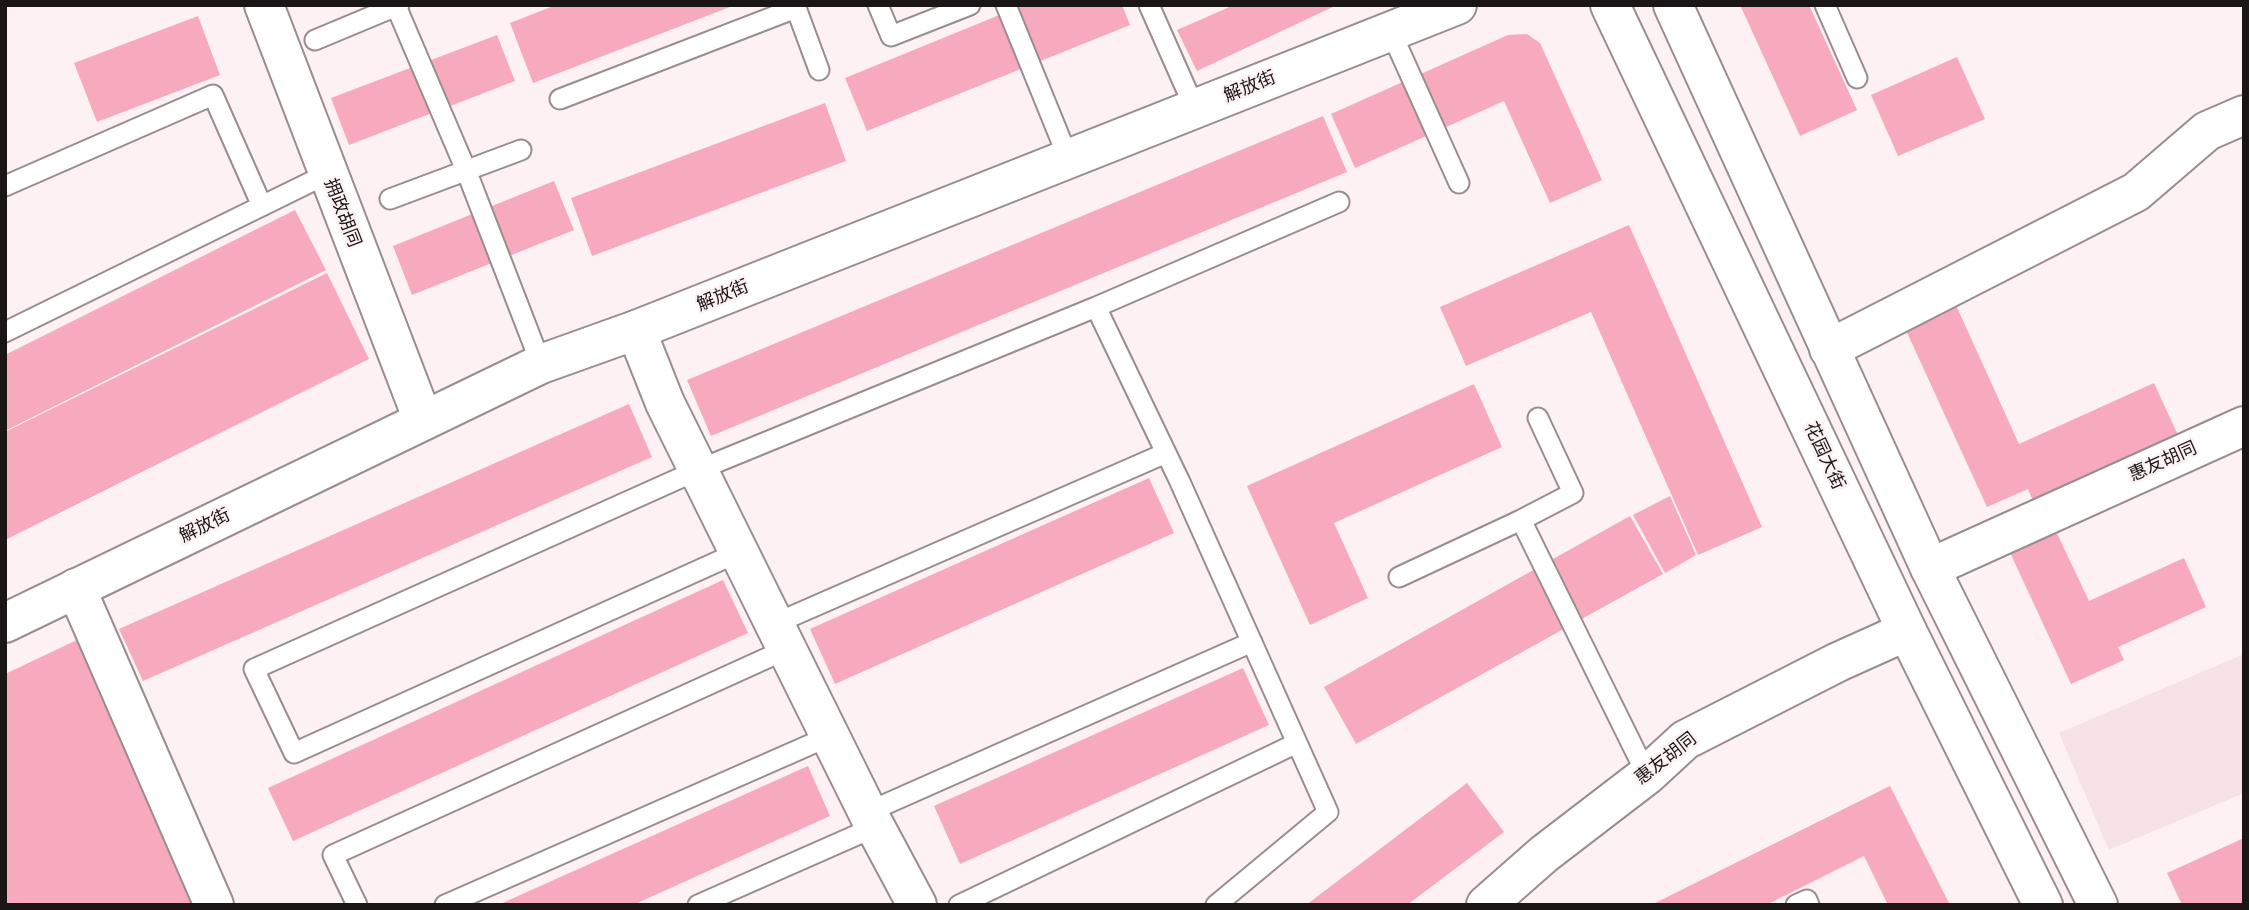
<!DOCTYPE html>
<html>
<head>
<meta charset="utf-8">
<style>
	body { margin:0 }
	#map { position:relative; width:2249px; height:910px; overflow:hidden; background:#fef1f4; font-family:Helvetica,sans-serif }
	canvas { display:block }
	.frame { position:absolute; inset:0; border:7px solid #1a1616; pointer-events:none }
</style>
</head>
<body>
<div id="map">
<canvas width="2249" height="910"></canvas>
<div class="frame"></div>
</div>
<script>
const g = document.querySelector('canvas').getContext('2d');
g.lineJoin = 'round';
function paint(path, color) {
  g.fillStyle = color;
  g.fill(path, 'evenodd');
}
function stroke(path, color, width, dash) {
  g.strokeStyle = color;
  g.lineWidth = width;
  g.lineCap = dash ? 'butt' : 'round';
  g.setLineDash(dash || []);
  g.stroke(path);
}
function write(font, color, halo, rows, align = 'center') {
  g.font = font + ' Helvetica,"Noto Sans SC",sans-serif';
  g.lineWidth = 5;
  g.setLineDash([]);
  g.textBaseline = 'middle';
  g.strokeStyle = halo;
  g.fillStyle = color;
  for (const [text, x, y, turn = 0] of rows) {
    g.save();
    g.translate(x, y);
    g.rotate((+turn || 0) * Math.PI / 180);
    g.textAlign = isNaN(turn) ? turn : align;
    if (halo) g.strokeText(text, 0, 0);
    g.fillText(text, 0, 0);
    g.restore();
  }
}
const built = new Path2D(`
	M2244,654V793L2109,850L2059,733Z`);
const building = new Path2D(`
	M556,5H735L533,83L510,23Z
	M1024,5H1122L1130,25L867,131L845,78Z
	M1234,5H1337L1197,71L1177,30Z
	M1740,5H1809L1857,110L1800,136Z
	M198,16L220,75L97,122L74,63Z
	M1527,34L1540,43L1602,180L1550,203L1504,101L1355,168L1331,114L1508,35Z
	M497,35L515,81L349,145L331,98Z
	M1957,57L1985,119L1898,156L1871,95Z
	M825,103L846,161L592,256L571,198Z
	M1323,116L1347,172L711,436L687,380Z
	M554,181L574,230L412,295L393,246Z
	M295,210L326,270L5,431V355Z
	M1629,225L1762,527L1698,555L1591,312L1466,366L1440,307Z
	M327,273L369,359L5,540V432Z
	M1955,303L2019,444L2154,383L2178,435L2033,501L2028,489L1987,507L1904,326Z
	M1474,384L1502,447L1334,523L1368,598L1310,625L1247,486Z
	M629,404L652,457L143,681L119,629Z
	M1149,478L1174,533L835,684L810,629Z
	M1670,496L1696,555L1665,573L1633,515Z
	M1630,516L1663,574L1356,744L1324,687Z
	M2053,525L2089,601L2184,558L2206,607L2118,647L2124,660L2071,684L2007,546Z
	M723,580L748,633L293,841L268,788Z
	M79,639L194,905H5V674Z
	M1243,668L1269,725L960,864L934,806Z
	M808,766L830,816L633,905H498Z
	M1467,783L1504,832L1407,905H1306Z
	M1890,786L1950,905H1888L1864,856L1766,905H1651Z
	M2244,838V905H2182L2167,873Z`);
const lane = new Path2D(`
	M795,5L819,70
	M878,5L891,36L970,5
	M1006,5L1069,160
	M1149,5L1195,109
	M1825,5L1857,78
	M396,6L466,170L541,364
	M1391,32L1459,183
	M315,40L399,5
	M560,99L796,8
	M5,186L213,95L262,206
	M390,199L521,150
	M1096,307L1339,202
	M5,332L327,174
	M1521,520L1573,493L1538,418
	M739,552L294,753L254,669L698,470L1096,307L1180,482L1328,812L1216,905
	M1399,577L1521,520L1647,775
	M774,624L1166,453
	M868,812L1252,642
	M357,905L333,855L787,649
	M445,905L830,736
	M698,905L875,827
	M959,905L1297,743
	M1796,905L1807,900L1809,905`);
const street = new Path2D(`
	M264,5L423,420
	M636,330L665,403L871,819L917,905
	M1829,349L2136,192L2207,131L2244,115
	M1930,568L2244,426
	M76,588L214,905`);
const secondary = new Path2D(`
	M5,623L541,364L636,330L1457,5
	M1486,905L1544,854L1647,775L1685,740L1838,662L1907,631`);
const primary = new Path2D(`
	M1610,5L1907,631L2043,905
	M1673,5L1930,568L2098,905`);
const streetNames = [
	["解放街",1250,87,-22],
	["拥政胡同",342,213,69],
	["解放街",723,296,-22],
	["花园大街",1824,456,65],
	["惠友胡同",2163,462,-24],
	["解放街",205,526,-26],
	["惠友胡同",1666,759,-38]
];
paint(built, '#f6e1e5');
paint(building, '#f7a9bd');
stroke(lane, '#998d90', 23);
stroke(street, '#998d90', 42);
stroke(secondary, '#998d90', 42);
stroke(primary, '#998d90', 42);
stroke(lane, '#fff', 19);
stroke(street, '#fff', 38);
stroke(secondary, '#fff', 38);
stroke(primary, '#fff', 38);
write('18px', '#1a1616', '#fef1f4', streetNames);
</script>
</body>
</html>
